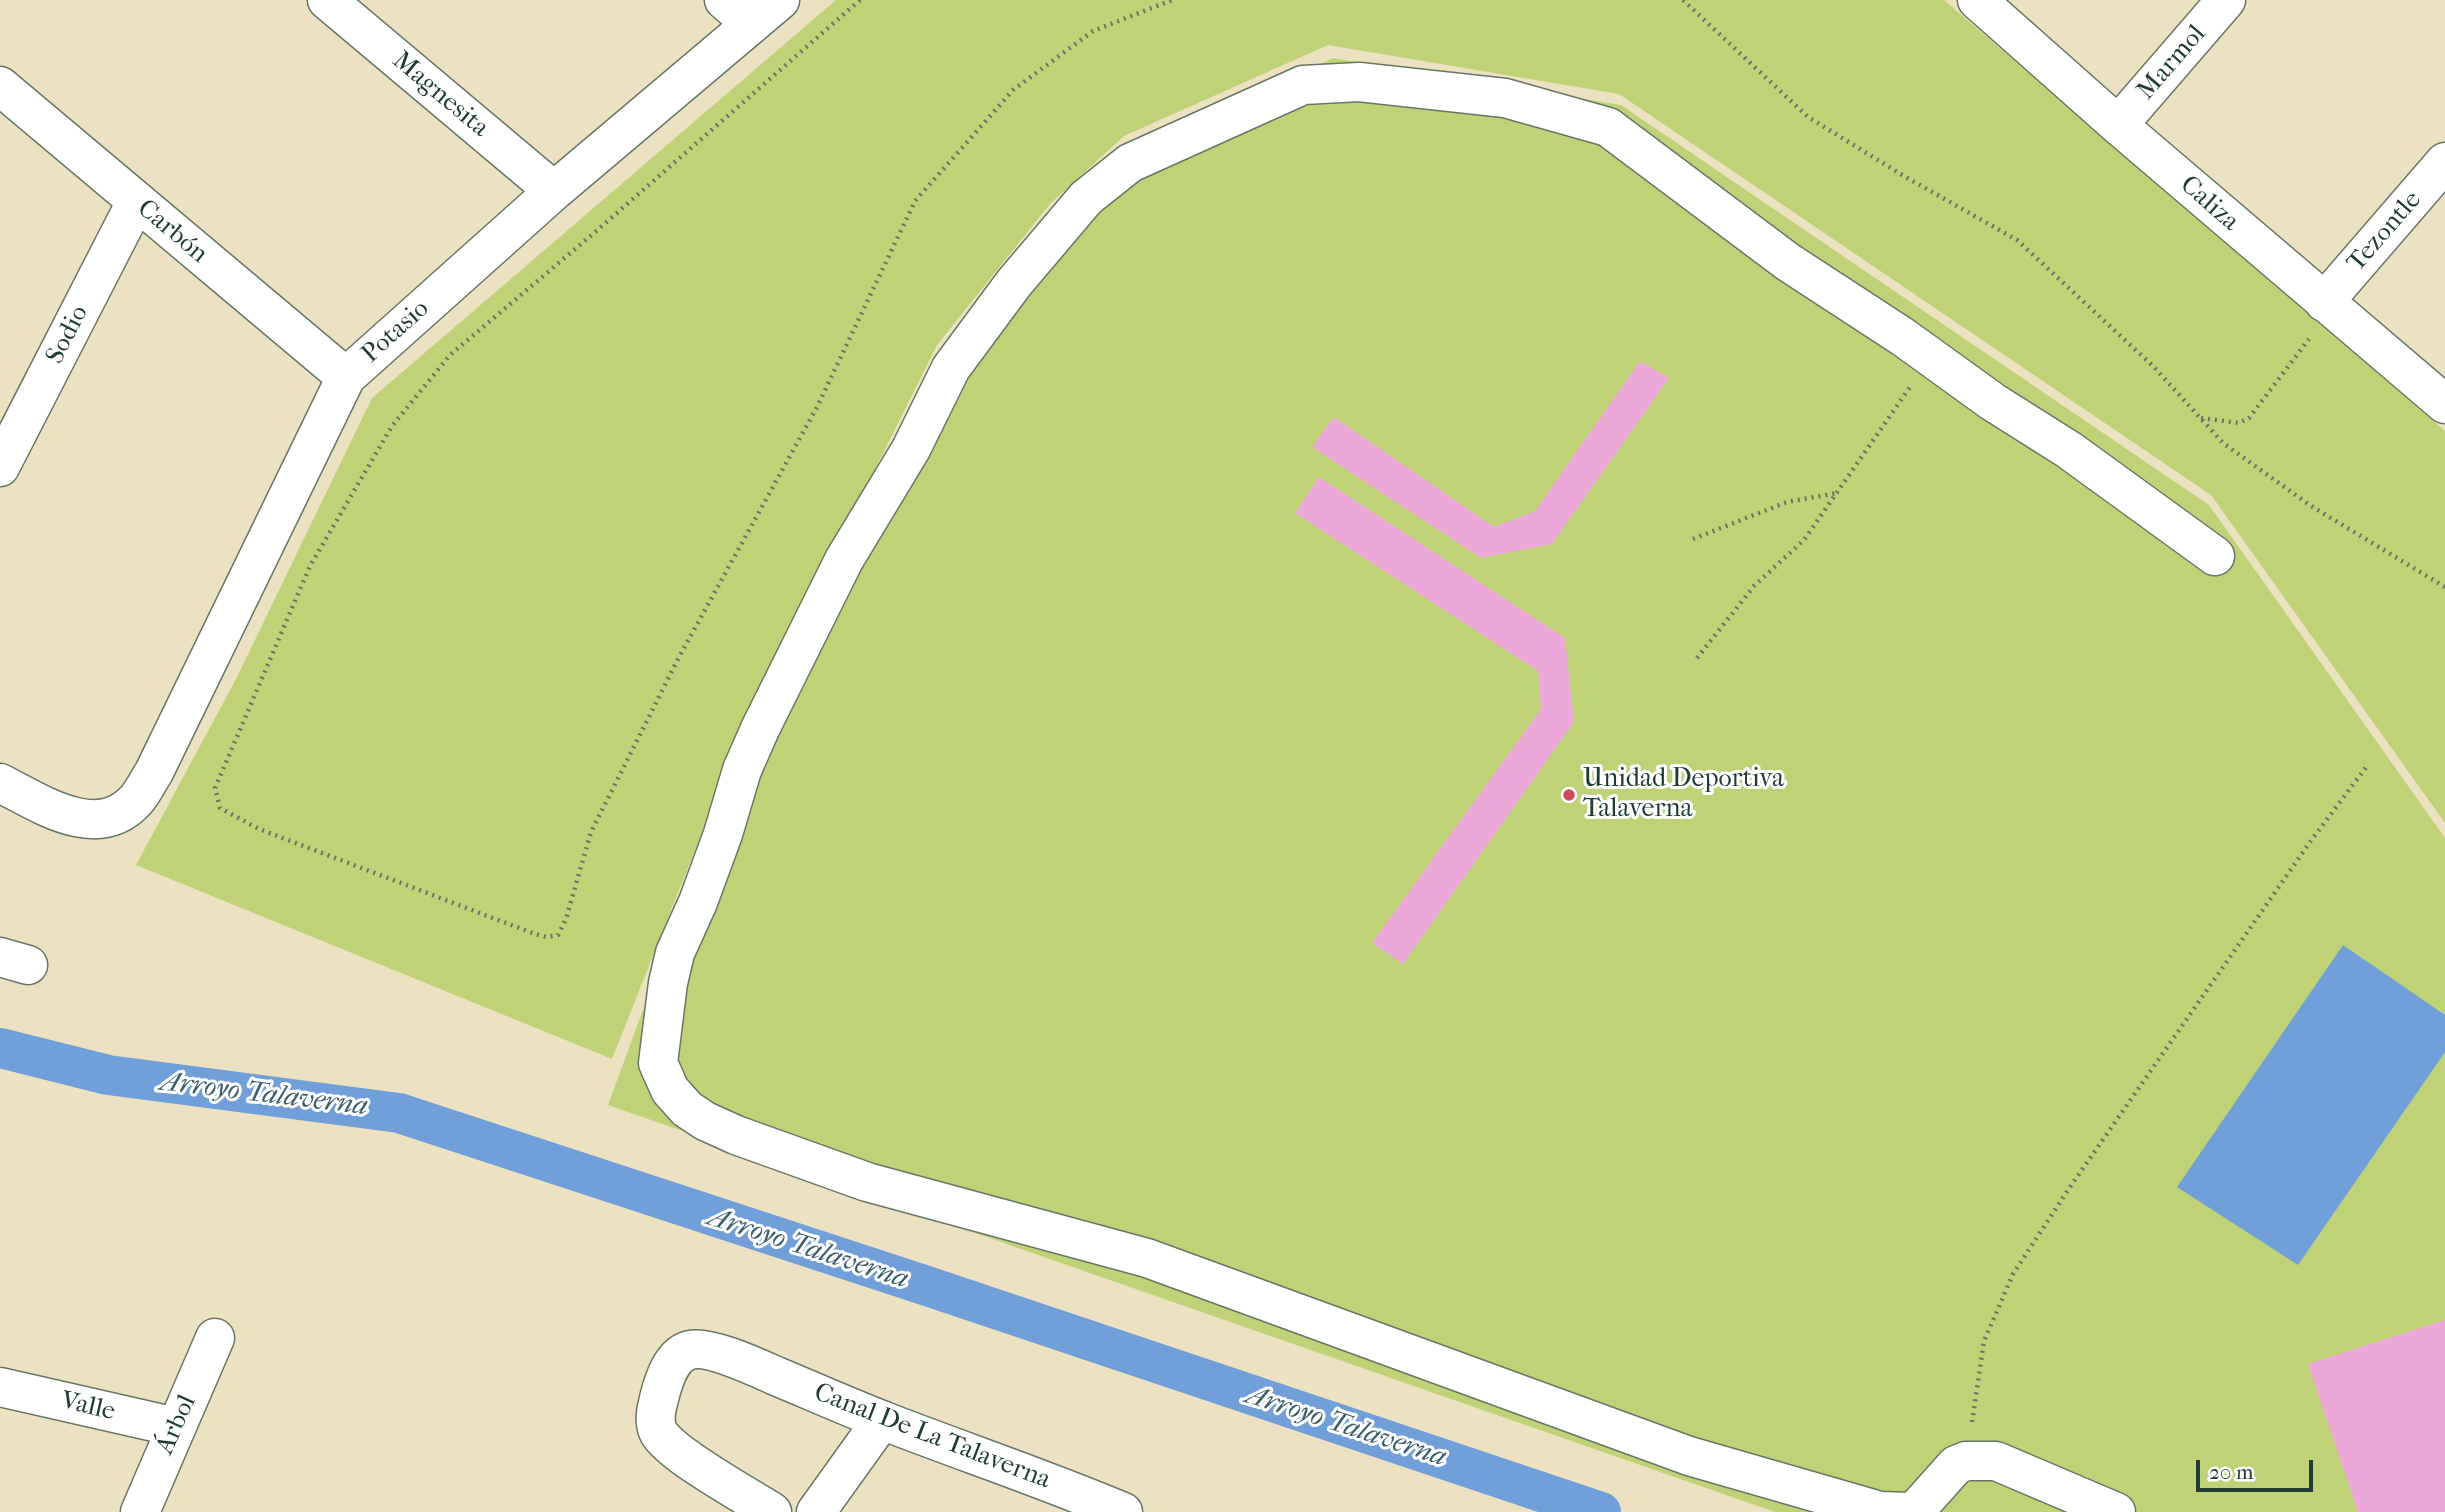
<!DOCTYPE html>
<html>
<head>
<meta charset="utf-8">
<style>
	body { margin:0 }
	#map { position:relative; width:2445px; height:1512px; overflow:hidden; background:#ece2c2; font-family:"IM FELL French Canon",serif }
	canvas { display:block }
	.scale { position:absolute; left:2196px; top:1460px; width:117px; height:32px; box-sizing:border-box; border:4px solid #1f3d34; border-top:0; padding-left:9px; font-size:21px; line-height:24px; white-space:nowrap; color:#1f3d34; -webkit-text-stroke:5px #fff; paint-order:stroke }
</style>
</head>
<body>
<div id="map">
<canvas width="2445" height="1512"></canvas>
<div class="scale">20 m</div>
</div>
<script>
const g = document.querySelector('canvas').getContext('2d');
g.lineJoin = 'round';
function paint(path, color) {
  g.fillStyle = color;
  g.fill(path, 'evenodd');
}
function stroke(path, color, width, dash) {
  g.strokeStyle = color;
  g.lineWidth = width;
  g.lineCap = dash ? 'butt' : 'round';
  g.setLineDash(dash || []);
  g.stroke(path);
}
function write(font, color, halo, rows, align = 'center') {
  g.font = font + ' "IM FELL French Canon",serif';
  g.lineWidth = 6;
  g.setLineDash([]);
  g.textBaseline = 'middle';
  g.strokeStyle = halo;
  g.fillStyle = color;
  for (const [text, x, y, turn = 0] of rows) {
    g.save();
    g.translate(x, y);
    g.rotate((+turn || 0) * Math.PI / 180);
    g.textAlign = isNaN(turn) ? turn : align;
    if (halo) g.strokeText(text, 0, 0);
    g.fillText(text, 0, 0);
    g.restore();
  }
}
const green = new Path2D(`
	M836,0H1944L2445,431V823L2211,495L1619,94L1328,45L1124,136L1050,204L937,345L733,754L612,1059L136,865L236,679L372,398Z
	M1333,58L1621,105L2209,505L2445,838V1512H1775L608,1105L738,752L1056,210L1217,111Z`);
const water = new Path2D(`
	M2343,945L2445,1015V1052L2298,1265L2177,1187Z`);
const canal = new Path2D(`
	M0,1048L108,1075L399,1113L924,1285L1601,1512`);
const building = new Path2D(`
	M1640,361L1669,378L1552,544L1481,558L1312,447L1334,417L1494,527L1535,511Z
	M1319,477L1565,638L1574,722L1403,964L1372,943L1541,709L1538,671L1295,513Z
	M2445,1320V1512H2358L2308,1364Z`);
const path = new Path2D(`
	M860,0L594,233L450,355L392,426L310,566L215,788L220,808L259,829L535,934L546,937L558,935L566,919L591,832L679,657L817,407L915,201L1013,90L1093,31L1172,0
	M1683,0L1808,117L1904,176L2017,240L2153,366L2223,443L2311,506L2445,587
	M2201,418L2239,423L2249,418L2309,339
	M1693,539L1787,502L1837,493
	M1697,658L1754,586L1804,540L1910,387
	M1972,1422L1984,1341L2013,1274L2070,1187L2310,842L2367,766`);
const minor = new Path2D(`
	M327,0L554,191
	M724,0L752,24
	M1977,0L2118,125L2445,404
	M0,86L346,377
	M2118,125L2226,0
	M2324,302L2445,162
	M0,467L136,202
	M0,783C40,803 97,843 136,800C143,792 148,781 154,772L346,377L554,191L780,0
	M0,957L28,965
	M0,1387L176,1427
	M140,1512L215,1338
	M772,1512C747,1496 673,1456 659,1433C655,1426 655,1415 657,1407C661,1389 669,1355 690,1350C709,1345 758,1368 776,1376C812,1391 848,1407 884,1421C964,1452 1045,1479 1123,1512
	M816,1512L882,1420
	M1909,1512L1880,1511L1689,1456L1147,1258L867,1182L736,1135L705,1121L687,1109L670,1090L658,1063L668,983L675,953L698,902L723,834L742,770L760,729L844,560L911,449L951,368L1014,283L1086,198L1130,163L1303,85L1359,82L1505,98L1608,127L1788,262L1903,337L1993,402L2069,450L2215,556
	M1914,1512L1956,1465L1966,1461H1996L2116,1512`);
const markers = [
	[1569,795,7,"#d1495b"]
];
const streetNames = [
	["Marmol",2172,63,-49],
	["Magnesita",440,95,40],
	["Caliza",2209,204,41],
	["Carbón",172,232,40],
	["Tezontle",2385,232,-49],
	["Potasio",396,332,-42],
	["Sodio",68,335,-63],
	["Valle",88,1407,13],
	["Árbol",177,1425,-66],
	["Canal De La Talaverna",932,1437,21]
];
const poiNames = [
	["Unidad Deportiva",1583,780],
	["Talaverna",1583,810]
];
const waterNames = [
	["Arroyo Talaverna",264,1095,7],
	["Arroyo Talaverna",808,1249,18],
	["Arroyo Talaverna",1346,1427,18]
];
paint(green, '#bfd376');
paint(water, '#719fd9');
stroke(canal, '#719fd9', 40);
paint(building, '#eaa7d7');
stroke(minor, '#677766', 41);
stroke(path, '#677766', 4.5, [2, 5]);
stroke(minor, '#fff', 38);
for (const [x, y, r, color] of markers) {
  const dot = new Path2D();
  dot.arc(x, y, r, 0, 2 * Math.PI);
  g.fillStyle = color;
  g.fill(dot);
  stroke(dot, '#fff', 2.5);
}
write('26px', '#1f3d34', '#fff', streetNames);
write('26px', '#1f3d34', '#fff', poiNames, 'left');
write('italic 28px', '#3c5f6e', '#fff', waterNames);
</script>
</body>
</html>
